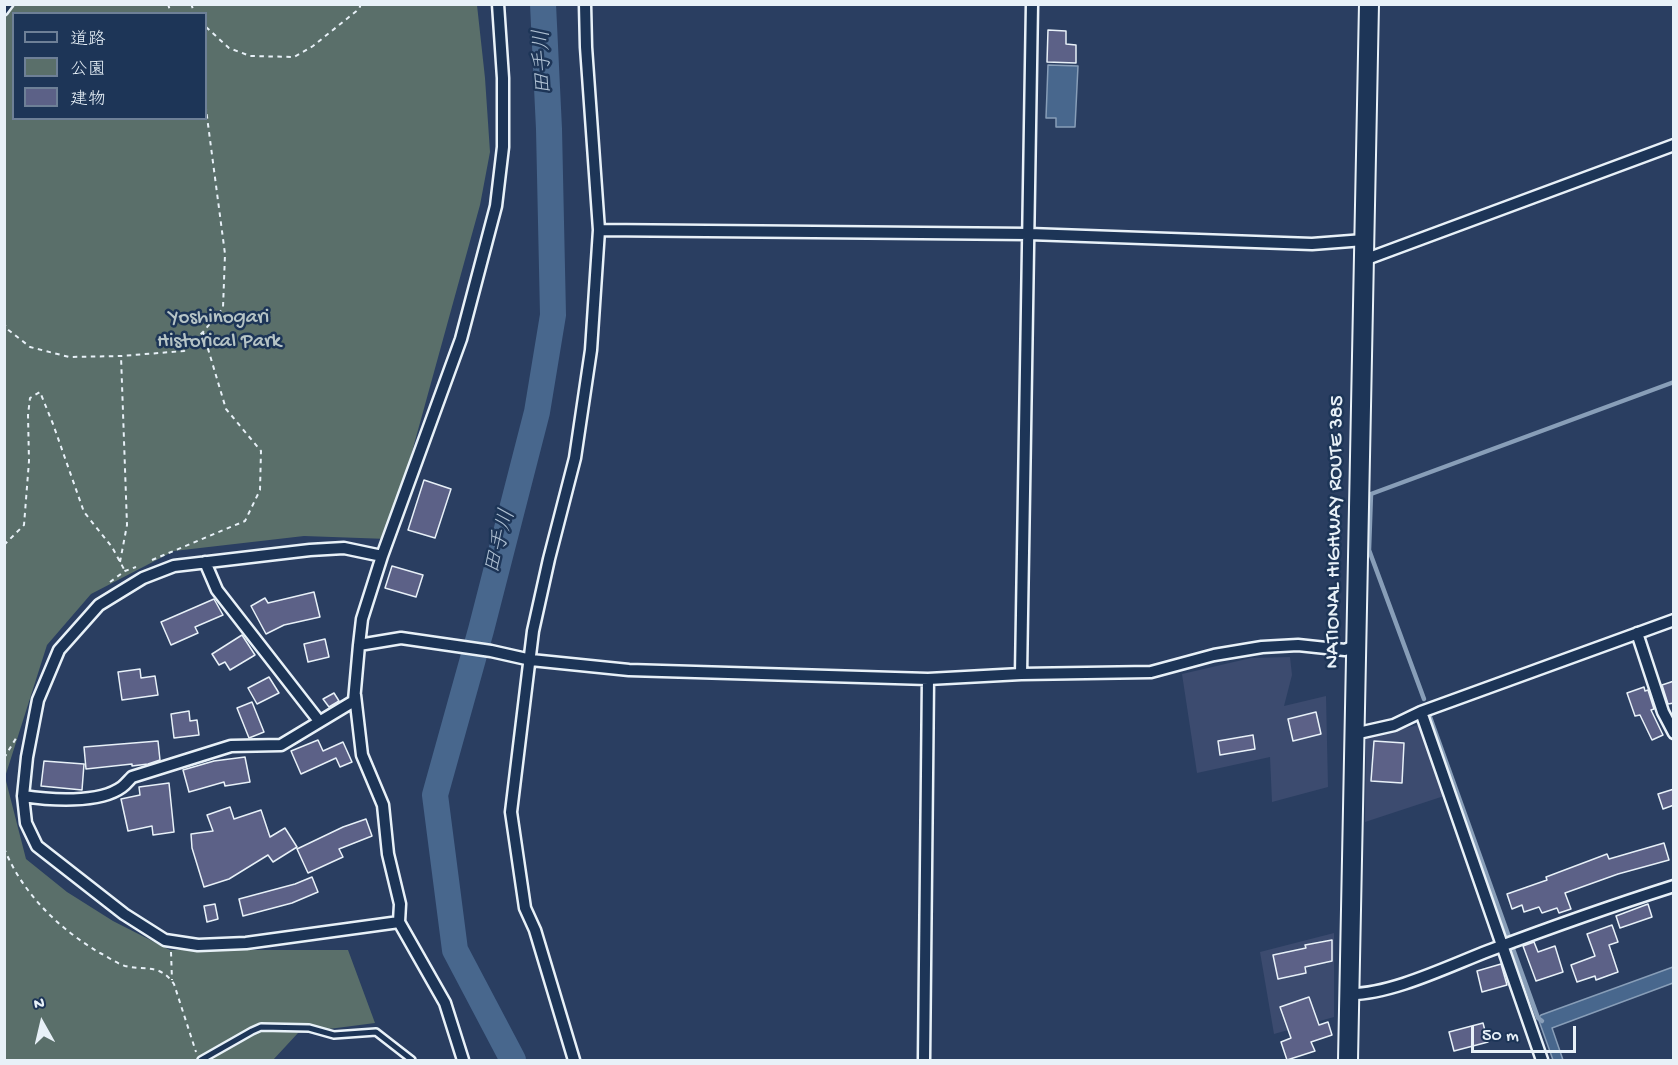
<!DOCTYPE html>
<html>
<head>
<meta charset="utf-8">
<style>
	body { margin:0 }
	#map { position:relative; width:1678px; height:1065px; overflow:hidden; background:#2a3e61; font-family:"Gochi Hand","Klee One",sans-serif }
	canvas { display:block }
	.frame { position:absolute; inset:0; border:6px solid #e8f1f8; pointer-events:none }
	.legend { position:absolute; left:12px; top:12px; width:195px; height:108px; box-sizing:border-box; background:#1d3557; border:2px solid #6e8097; margin:0; padding:8px 10px; list-style:none; font-size:18px; color:#e8f1f8 }
	.legend li { display:flex; align-items:center; gap:12px; height:30px }
	.legend b { width:30px; border:2px solid #6e8097 }
	.north { position:absolute; left:12px; top:993px; width:60px; height:60px; -webkit-text-stroke:4px #1d3557; paint-order:stroke; rotate:352deg; font-size:16px; font-weight:700; line-height:24px; text-align:center; color:#e8f1f8 }
	.north::after { content:''; display:block; margin:auto; width:21px; height:27px; background:#e8f1f8; clip-path:polygon(50% 0,100% 100%,50% 72%,0 100%) }
	.scale { position:absolute; left:1471px; top:1026px; width:105px; height:27px; box-sizing:border-box; border:3px solid #e8f1f8; border-top:0; padding-left:8px; font-size:18px; line-height:21px; white-space:nowrap; color:#e8f1f8; -webkit-text-stroke:4px #1d3557; paint-order:stroke }
</style>
</head>
<body>
<div id="map">
<canvas width="1678" height="1065"></canvas>
<div class="frame"></div>
<ul class="legend">
<li><b style="height:8px;background:#1d3557"></b>道路</li>
<li><b style="height:16px;background:#5a6f6a"></b>公園</li>
<li><b style="height:16px;background:#5c6187"></b>建物</li>
</ul>
<div class="north">N</div>
<div class="scale">50 m</div>
</div>
<script>
const g = document.querySelector('canvas').getContext('2d');
g.lineJoin = 'round';
function paint(path, color) {
  g.fillStyle = color;
  g.fill(path, 'evenodd');
}
function stroke(path, color, width, dash) {
  g.strokeStyle = color;
  g.lineWidth = width;
  g.lineCap = dash ? 'butt' : 'round';
  g.setLineDash(dash || []);
  g.stroke(path);
}
function write(font, color, halo, rows, align = 'center') {
  g.font = font + ' "Gochi Hand","Klee One",sans-serif';
  g.lineWidth = 5;
  g.setLineDash([]);
  g.textBaseline = 'middle';
  g.strokeStyle = halo;
  g.fillStyle = color;
  for (const [text, x, y, turn = 0] of rows) {
    g.save();
    g.translate(x, y);
    g.rotate((+turn || 0) * Math.PI / 180);
    g.textAlign = isNaN(turn) ? turn : align;
    if (halo) g.strokeText(text, 0, 0);
    g.fillText(text, 0, 0);
    g.restore();
  }
}
const built = new Path2D(`
	M1290,657L1292,675L1284,706L1326,696L1328,787L1272,802L1270,757L1197,773L1182,674L1251,658Z
	M1422,724L1444,796L1365,822L1366,738Z
	M1334,933V1017L1274,1034L1260,952Z`);
const green = new Path2D(`
	M5,5H477L485,78L490,152L480,205L388,539L304,536L174,551L91,594L47,645L5,777L26,859L67,892L113,921L170,950H348L375,1023L298,1033L273,1060H5ZM14,14H206V118H14Z`);
const water = new Path2D(`
	M1048,65L1078,66L1075,127H1056V118H1046Z
	M1673,967V983L1552,1028L1563,1060H1553L1538,1018L1541,1015Z`);
const stream = new Path2D(`
	M1424,699L1369,550L1371,494L1674,382
	M1430,717L1509,937
	M1513,949L1538,1018L1542,1021`);
const river = new Path2D(`
	M513,1060L455,950L435,795L481,630L537,412L553,315L549,129L543,4`);
const building = new Path2D(`
	M1048,30L1066,31V44L1076,45V63L1047,62Z
	M424,480L451,489L435,538L408,530Z
	M392,566L423,575L416,597L385,588Z
	M314,592L320,617L284,625L266,634L251,606L265,598L268,603Z
	M214,599L223,615L195,627L198,633L171,645L161,622Z
	M242,635L255,655L230,670L225,662L219,665L212,654Z
	M325,639L329,657L308,662L304,644Z
	M140,669L141,678L155,676L158,695L122,700L118,672Z
	M269,677L279,693L257,704L248,688Z
	M1674,681V703L1668,704L1662,685Z
	M1644,687L1645,691L1648,690L1654,709L1651,710L1663,735L1652,740L1640,715L1635,716L1627,693Z
	M334,693L339,701L329,707L323,699Z
	M252,702L264,732L249,738L237,708Z
	M189,711L190,721L197,720L199,735L174,738L171,714Z
	M1316,712L1321,734L1293,741L1288,719Z
	M1253,735L1255,749L1220,755L1218,741Z
	M318,740L323,751L343,742L352,762L340,767L336,758L301,774L291,751Z
	M158,741L160,760L148,764L132,766V764L86,769L84,747Z
	M1374,741L1404,743L1402,783L1371,781Z
	M245,757L250,782L225,786L224,782L189,792L183,770L214,761Z
	M44,761L84,764L82,790L41,786Z
	M169,783L174,832L153,835L152,826L128,831L121,799L140,795L139,787Z
	M1674,789V805L1663,809L1658,794Z
	M230,807L234,819L261,810L270,837L285,828L297,847L273,862L268,855L229,879L204,887L192,848L191,834L213,831L207,815Z
	M366,819L372,836L339,849L343,857L308,873L297,849L343,827Z
	M1664,843L1669,860L1618,874L1565,893L1571,909L1559,913L1557,908L1542,913L1539,907L1524,912L1522,905L1512,909L1507,894L1547,880L1546,877L1607,854L1609,859Z
	M312,877L318,892L292,903L243,916L239,899L295,884Z
	M215,904L218,919L207,922L204,906Z
	M1648,904L1652,917L1620,928L1616,916Z
	M1612,925L1618,942L1609,945L1618,972L1596,980L1595,976L1577,982L1571,965L1595,956L1587,934Z
	M1332,940V961L1305,967L1306,973L1278,979L1273,955L1306,948L1305,945Z
	M1534,942L1538,952L1555,946L1563,972L1536,981L1523,946Z
	M1501,964L1507,985L1482,992L1477,971Z
	M1309,997L1319,1025L1328,1022L1332,1035L1311,1042L1315,1051L1287,1060L1281,1042L1291,1038L1280,1007Z
	M1483,1023L1488,1042L1454,1051L1449,1032Z`);
const path = new Path2D(`
	M168,4L171,14
	M191,4L195,14
	M206,27L229,48L250,56L294,57L313,46L359,9L361,4
	M4,322L6,328L30,347L69,357L121,356L184,351L203,332L223,308L225,254L206,109
	M4,545L24,525L29,461L28,415L30,398L40,392L53,424L84,512L112,547L125,571
	M152,560L245,521L260,490L261,451L226,409L203,332
	M120,562L127,525L121,356
	M110,582L125,571L136,567
	M4,758L18,735
	M4,848C22,893 59,929 100,953C108,957 116,963 125,966C146,971 159,963 174,984L196,1052
	M171,952L172,980`);
const service = new Path2D(`
	M4,12L10,4
	M201,1060L252,1031L261,1027L309,1028L334,1035L376,1032L412,1060`);
const minor = new Path2D(`
	M599,230L1029,234L1312,244L1364,240
	M1364,260L1674,145
	M382,556L344,548L310,550L174,566L143,578L99,605L59,650L38,700L27,757L23,796L26,823L37,846L124,914L165,940L198,945L246,943L399,922
	M205,562L217,590L319,721
	M1637,633L1663,712L1674,733
	M359,645L362,619L382,556L461,339L496,206L503,147V78L498,4
	M1021,674L1032,4
	M355,695L362,755L383,805L388,854L400,904L399,922L445,1003L463,1060
	M1421,712L1542,1060
	M1354,734L1394,725L1421,712L1674,620
	M23,796C49,800 99,804 122,787C126,784 129,780 132,777L231,746L281,745L354,701L359,645L401,638L491,651L531,660L629,670L928,679L1021,674L1151,672L1214,655L1262,647L1298,645L1345,650L1356,645
	M1349,994C1390,995 1449,966 1488,951C1549,928 1611,906 1674,886
	M574,1060L535,930L525,908L511,812L533,631L549,559L575,458L591,350L599,230L586,47L585,4
	M924,1060L928,679`);
const trunk = new Path2D(`
	M1348,1060L1369,4`);
const parkNames = [
	["Yoshinogari",219,319],
	["Historical Park",219,343]
];
const streetNames = [
	["NATIONAL HIGHWAY ROUTE 385",1336,532,-89]
];
const waterNames = [
	["田手川",545,62,-92],
	["田手川",502,542,-75]
];
paint(built, '#3c4b6f');
paint(green, '#5a6f6a');
paint(water, '#48678d');
stroke(water, '#889eb8', 1.5);
stroke(stream, '#889eb8', 4.5);
stroke(river, '#48678d', 26);
paint(building, '#5c6187');
stroke(building, '#e8f1f8', 1.5);
stroke(service, '#e8f1f8', 10);
stroke(minor, '#e8f1f8', 15);
stroke(trunk, '#e8f1f8', 22);
stroke(path, '#e8f1f8', 2, [4.5, 4.5]);
stroke(service, '#1d3557', 5);
stroke(minor, '#1d3557', 10);
stroke(trunk, '#1d3557', 18);
write('21px', '#b6c4c6', '#1d3557', parkNames);
write('21px', '#e8f1f8', '#1d3557', streetNames);
write('italic 22px', '#b0c1d3', '#1d3557', waterNames);
</script>
</body>
</html>
